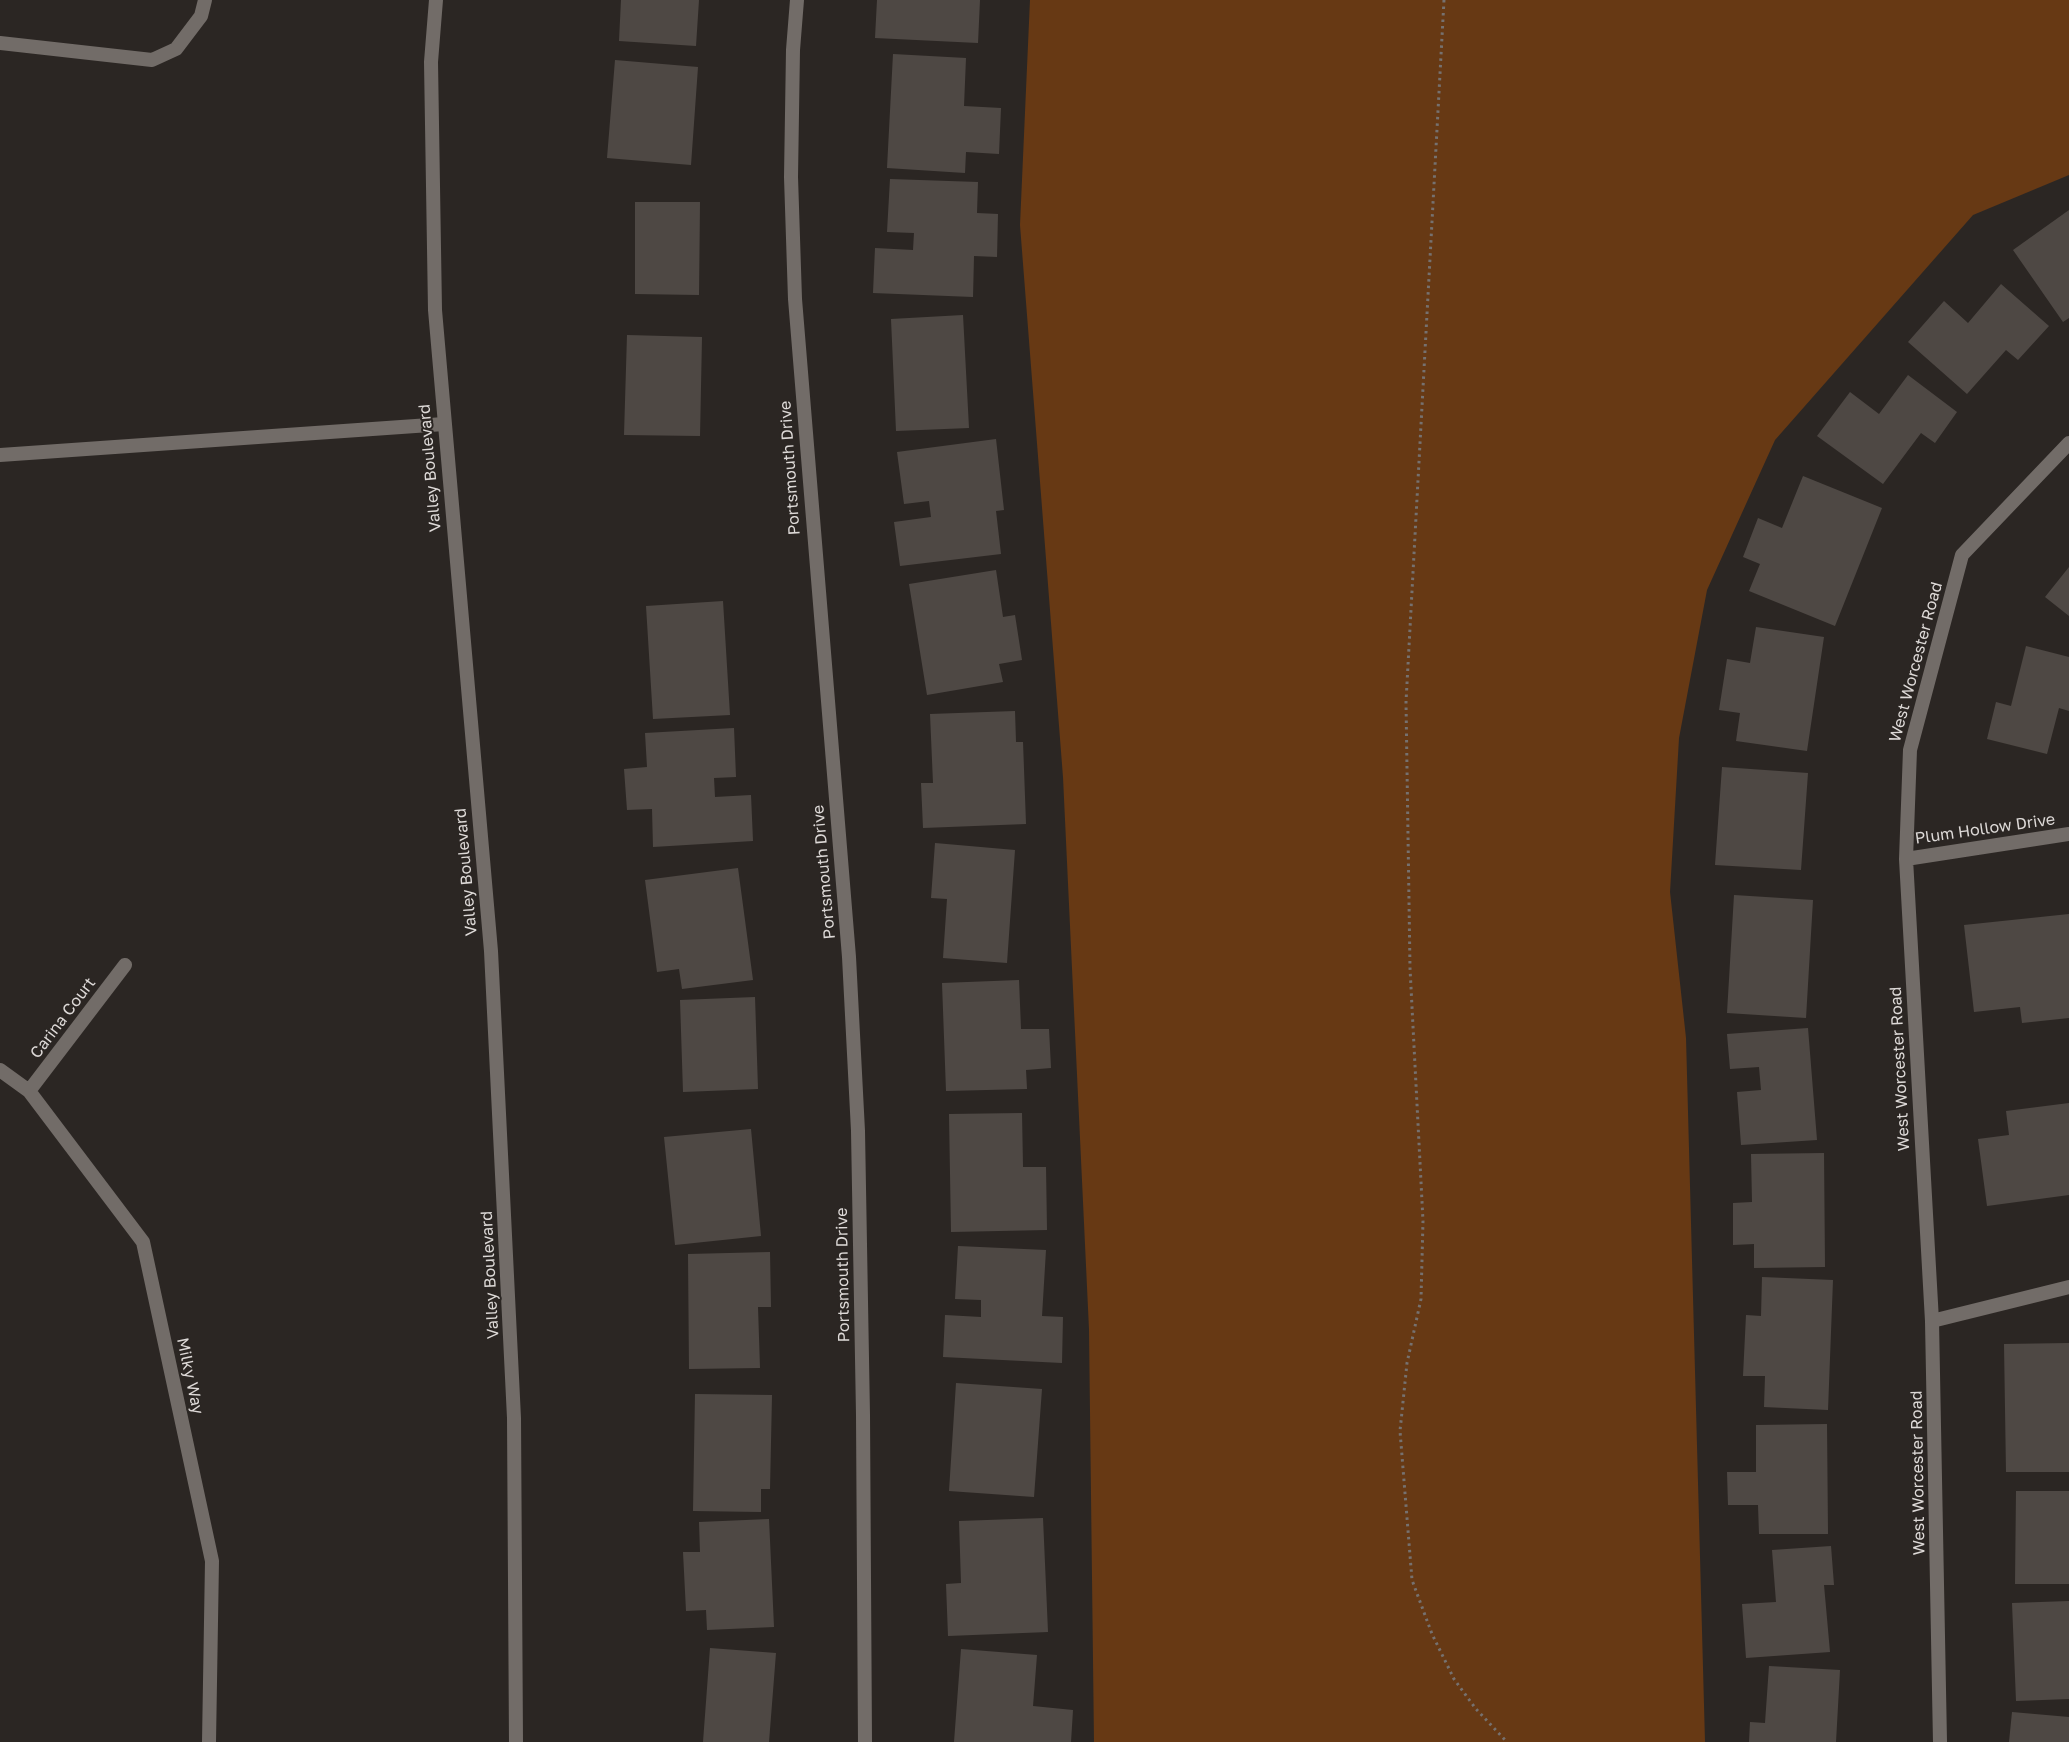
<!DOCTYPE html>
<html>
<head>
<meta charset="utf-8">
<style>
	body { margin:0 }
	canvas { display:block; background:#2b2623 }
</style>
</head>
<body>
<canvas width="2069" height="1742"></canvas>
<script>
const g = document.querySelector('canvas').getContext('2d');
g.lineJoin = 'round';
function paint(path, color) {
  g.fillStyle = color;
  g.fill(path, 'evenodd');
}
function stroke(path, color, width, dash) {
  g.strokeStyle = color;
  g.lineWidth = width;
  g.lineCap = dash ? 'butt' : 'round';
  g.setLineDash(dash || []);
  g.stroke(path);
}
function write(font, color, halo, rows, align = 'center') {
  g.font = font + ' "Golos Text",sans-serif';
  g.lineWidth = 4;
  g.setLineDash([]);
  g.textBaseline = 'middle';
  g.strokeStyle = halo;
  g.fillStyle = color;
  for (const [text, x, y, turn = 0] of rows) {
    g.save();
    g.translate(x, y);
    g.rotate((+turn || 0) * Math.PI / 180);
    g.textAlign = isNaN(turn) ? turn : align;
    if (halo) g.strokeText(text, 0, 0);
    g.fillText(text, 0, 0);
    g.restore();
  }
}
const green = new Path2D(`
	M1030,0H2069V175L1973,215L1775,440L1707,590L1679,738L1670,892L1686,1038L1705,1742H1094L1089,1329L1063,777L1020,225Z`);
const building = new Path2D(`
	M621,0H699L696,46L619,41Z
	M877,0H980L978,43L875,38Z
	M893,54L966,58L964,106L1001,108L999,154L966,152L965,173L887,168Z
	M615,60L698,67L691,165L607,158Z
	M890,179L978,182L977,213L998,214L997,257L974,256L973,297L873,293L875,248L913,250L914,233L887,232Z
	M635,202H700L699,295L635,294Z
	M2069,210V318L2063,322L2013,250Z
	M2001,284L2049,326L2018,360L2006,350L1967,394L1908,342L1944,301L1968,323Z
	M963,315L969,428L896,431L891,319Z
	M627,335L702,337L700,436L624,435Z
	M1908,375L1957,412L1935,443L1921,433L1883,484L1817,436L1850,392L1879,414Z
	M996,439L1004,510L996,511L1001,554L900,566L894,522L931,517L929,501L904,504L897,452Z
	M1803,476L1882,508L1835,626L1749,591L1760,564L1743,557L1758,518L1782,528Z
	M2069,567V616L2045,597Z
	M996,570L1003,617L1015,615L1022,660L999,664L1003,682L927,695L909,584Z
	M723,601L730,715L653,719L646,606Z
	M1756,627L1824,637L1807,751L1736,741L1740,713L1719,710L1727,659L1750,663Z
	M2026,646L2069,657V711L2059,708L2047,754L1987,739L1996,702L2011,706Z
	M1015,711L1016,742H1023L1026,824L923,828L921,783H933L930,714Z
	M734,728L736,777L714,778L715,797L751,795L753,841L653,847L652,809L627,810L624,769L647,767L645,733Z
	M1722,767L1808,773L1801,870L1715,865Z
	M935,843L1015,850L1007,963L943,958L947,899L931,898Z
	M738,868L753,980L682,989L679,969L657,972L645,880Z
	M1734,895L1813,900L1806,1018L1727,1013Z
	M2069,914V1018L2022,1023L2020,1007L1974,1012L1964,925Z
	M1019,980L1021,1029H1049L1051,1068L1026,1070L1027,1089L946,1091L942,983Z
	M755,997L758,1089L683,1092L680,1000Z
	M1808,1028L1817,1140L1741,1145L1737,1092L1761,1090L1759,1067L1730,1069L1727,1034Z
	M2069,1103V1195L1987,1206L1978,1139L2009,1135L2006,1111Z
	M1022,1113L1023,1167H1046L1047,1230L951,1232L949,1114Z
	M751,1129L761,1236L675,1245L664,1137Z
	M1824,1153L1825,1267L1754,1268V1244L1733,1245V1203L1752,1202L1751,1154Z
	M958,1246L1046,1250L1042,1316L1063,1317L1062,1363L943,1357L945,1315L981,1317V1300L955,1299Z
	M770,1252L771,1307H758L760,1368L689,1369L688,1254Z
	M1762,1277L1833,1280L1828,1410L1764,1407L1765,1376H1743L1746,1315L1761,1316Z
	M2069,1343V1472H2006L2004,1344Z
	M956,1383L1042,1389L1034,1497L949,1491Z
	M695,1394L772,1395L770,1489H761V1512L693,1511Z
	M1827,1424L1828,1534H1759L1758,1505H1728L1727,1472H1756V1425Z
	M2016,1491H2069V1584H2015Z
	M1043,1518L1048,1632L948,1636L946,1584L961,1583L959,1521Z
	M769,1519L774,1627L707,1630L706,1610L686,1611L683,1552H700L699,1522Z
	M1831,1546L1834,1585H1824L1830,1652L1746,1658L1742,1604L1776,1602L1772,1550Z
	M2069,1601V1699L2016,1701L2012,1603Z
	M710,1648L776,1653L769,1742H703Z
	M961,1649L1037,1655L1033,1706L1073,1710L1071,1742H954Z
	M1769,1666L1840,1670L1836,1742H1749L1750,1722L1765,1723Z
	M2012,1712L2069,1717V1742H2009Z`);
const path = new Path2D(`
	M1444,0L1406,702L1410,968L1423,1221L1421,1299L1407,1363L1400,1431L1412,1580L1432,1634L1454,1679L1476,1709L1507,1742`);
const service = new Path2D(`
	M0,43L152,60L176,49L201,16L205,0`);
const minor = new Path2D(`
	M797,0L793,50L791,177L795,299L849,957L858,1131L863,1415L865,1742
	M0,455L444,424
	M1906,859L2069,834
	M0,1070L29,1091L143,1242L212,1561L209,1742
	M29,1091L125,965
	M1932,1321L2069,1287
	M1940,1742L1932,1321L1906,859L1910,750L1962,555L2069,443`);
const tertiary = new Path2D(`
	M436,0L431,62L435,310L491,951L514,1418L516,1742`);
const streetNames = [
	["Valley Boulevard",430,468,-95],
	["Portsmouth Drive",790,468,-94],
	["West Worcester Road",1916,662,-75],
	["Plum Hollow Drive",1985,829,-8],
	["Valley Boulevard",466,872,-95],
	["Portsmouth Drive",824,872,-95],
	["Carina Court",63,1018,-53],
	["West Worcester Road",1900,1069,-93],
	["Valley Boulevard",490,1275,-93],
	["Portsmouth Drive",843,1275,-91],
	["Milky Way",190,1376,78],
	["West Worcester Road",1918,1473,-91]
];
paint(green, '#673914');
paint(building, '#4e4844');
stroke(path, '#76716f', 3, [2.5, 4]);
stroke(service, '#726c68', 14);
stroke(minor, '#726c68', 14);
stroke(tertiary, '#726c68', 14);
write('16px', '#ddd9d7', '#2b2623', streetNames);
</script>
</body>
</html>
